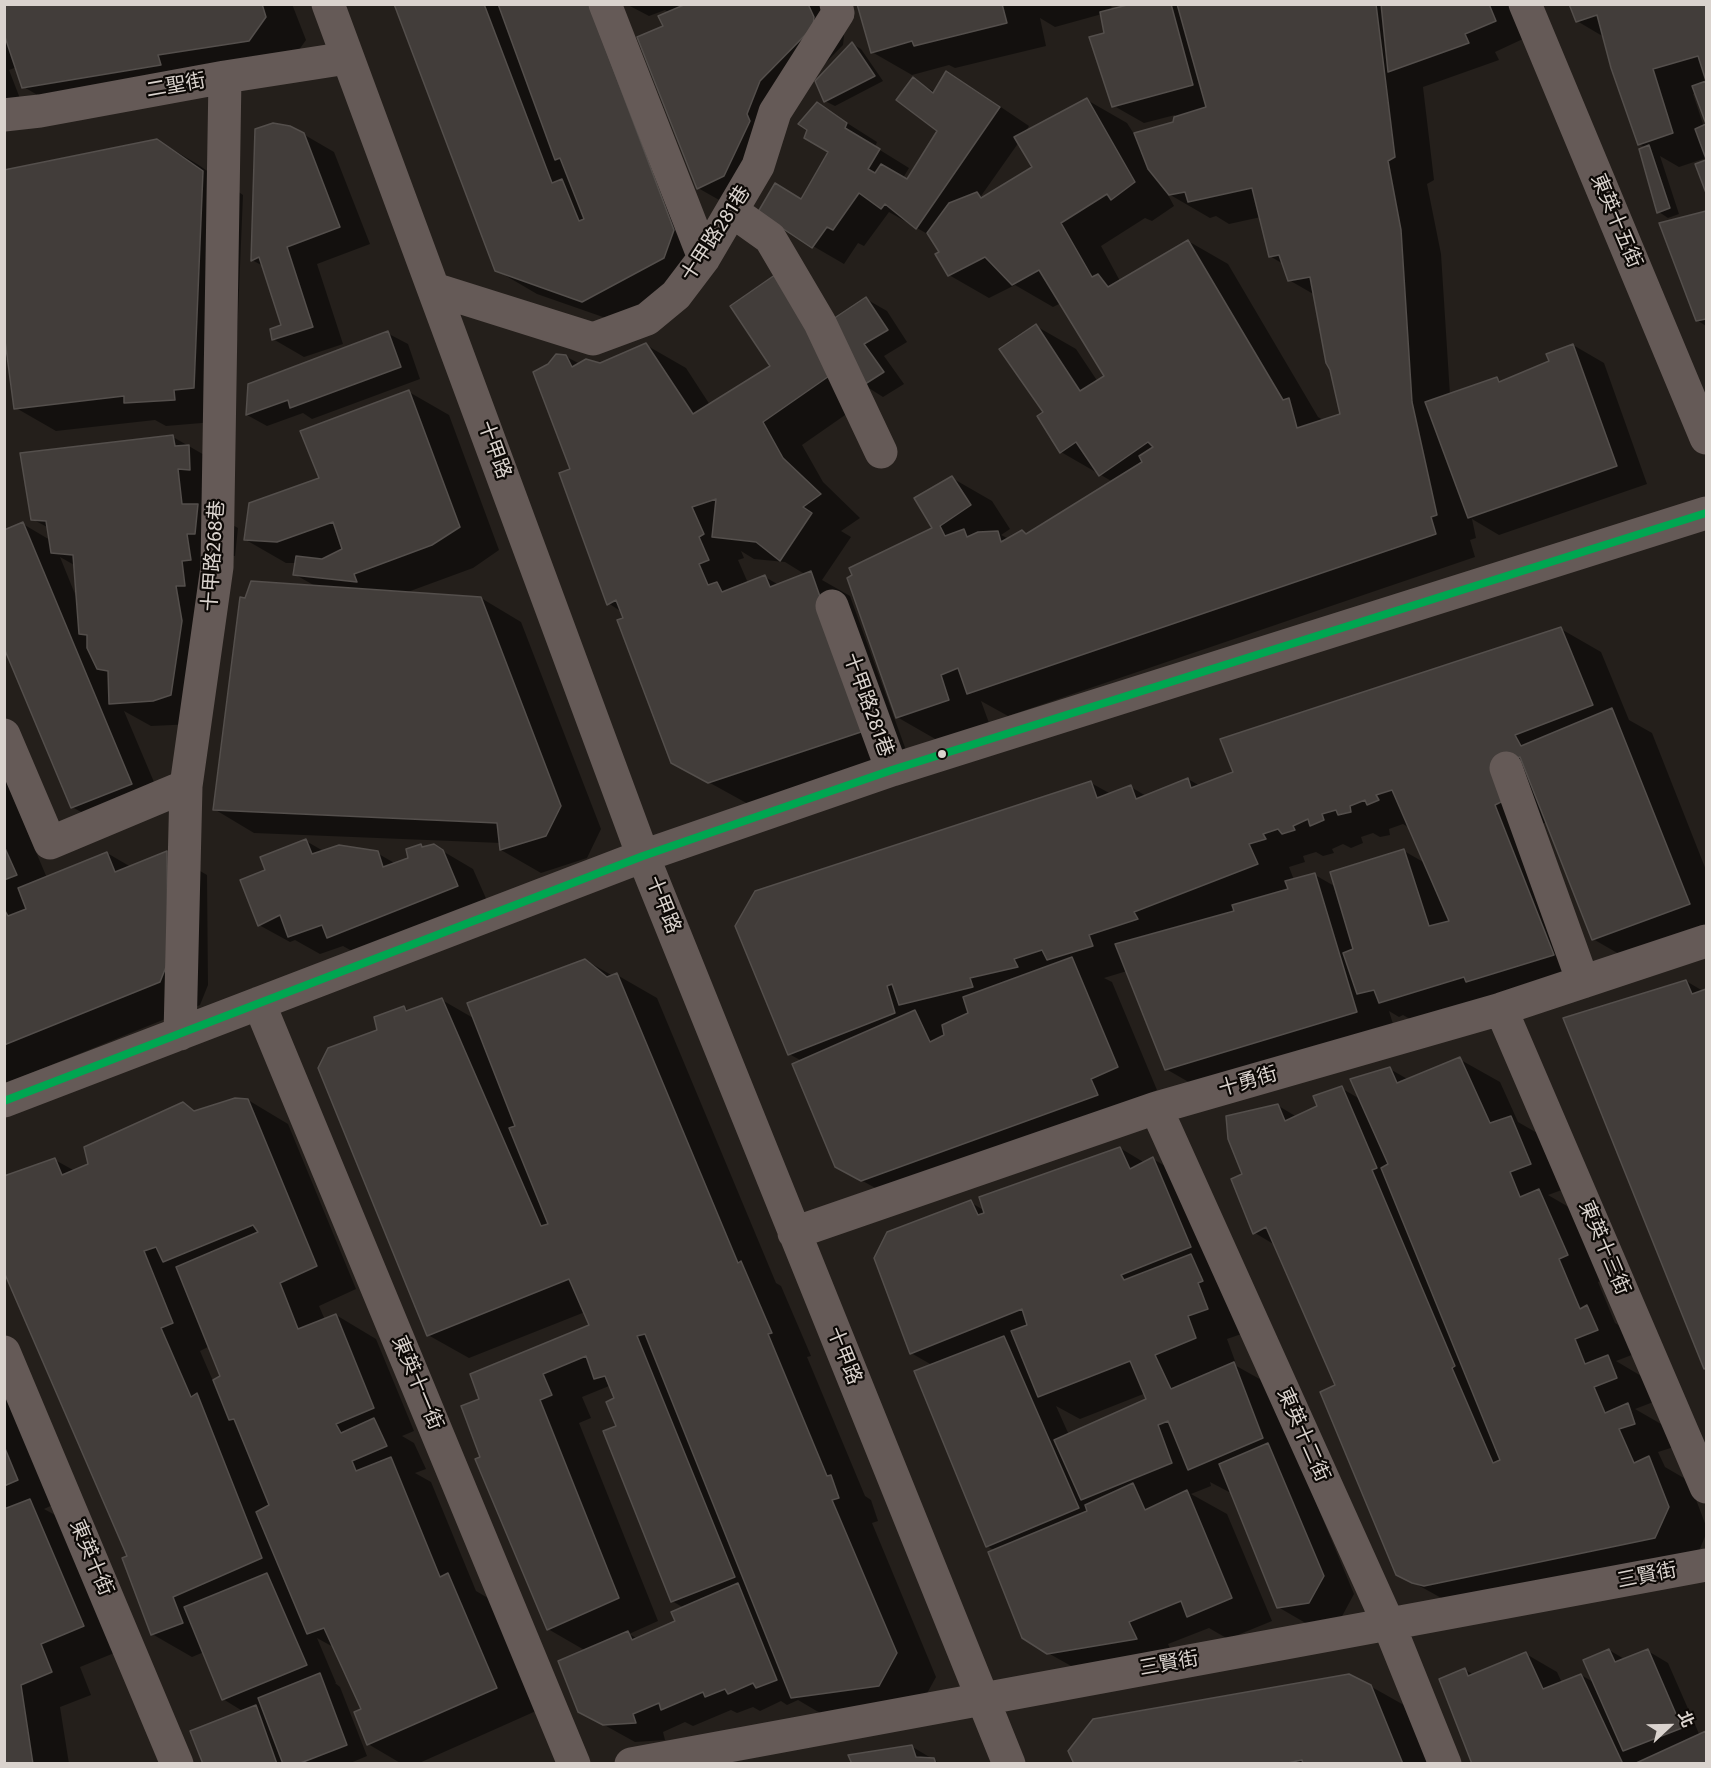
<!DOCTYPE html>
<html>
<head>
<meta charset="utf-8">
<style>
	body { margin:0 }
	#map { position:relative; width:1711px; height:1768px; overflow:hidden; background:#241f1b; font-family:"Fira Sans","Noto Sans TC",sans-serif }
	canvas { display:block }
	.frame { position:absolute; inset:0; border:6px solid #dad3ce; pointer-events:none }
	.north { position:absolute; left:1639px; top:1696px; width:60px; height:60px; -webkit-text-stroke:4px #0d0906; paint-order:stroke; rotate:68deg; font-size:16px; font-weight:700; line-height:24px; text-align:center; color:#dad3ce }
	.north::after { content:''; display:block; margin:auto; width:21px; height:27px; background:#dad3ce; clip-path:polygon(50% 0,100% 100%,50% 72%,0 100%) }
</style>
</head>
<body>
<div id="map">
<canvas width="1711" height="1768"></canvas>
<div class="frame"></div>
<div class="north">北</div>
</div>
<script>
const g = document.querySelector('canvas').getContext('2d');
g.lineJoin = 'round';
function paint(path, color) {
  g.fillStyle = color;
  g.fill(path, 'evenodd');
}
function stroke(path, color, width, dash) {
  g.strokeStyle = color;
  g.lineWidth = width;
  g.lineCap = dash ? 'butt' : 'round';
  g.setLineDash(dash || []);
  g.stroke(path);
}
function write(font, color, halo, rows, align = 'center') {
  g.font = font + ' "Fira Sans","Noto Sans TC",sans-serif';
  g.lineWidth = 4.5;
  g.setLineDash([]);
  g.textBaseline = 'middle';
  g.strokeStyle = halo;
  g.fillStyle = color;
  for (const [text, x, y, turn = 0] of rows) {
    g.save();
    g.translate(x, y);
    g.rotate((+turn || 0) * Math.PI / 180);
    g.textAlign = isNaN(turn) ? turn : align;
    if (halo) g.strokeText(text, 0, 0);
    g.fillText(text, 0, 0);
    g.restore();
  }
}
const shadow = new Path2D(`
	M4,4H292L306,40L289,64L64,111L24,87L17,67L9,70L26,114L4,111Z
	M396,4H619L714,254L623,324L537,294L496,270Z
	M830,4L844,36L843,45L791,98L728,205L698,188L665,27L669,13L665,10L649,16L628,5Z
	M859,4H1111L1112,10L1137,4H1512L1525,38L1495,52L1499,60L1423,87L1434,180L1427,184L1441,254L1450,395L1497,379L1502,382L1551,362L1573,345L1604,363L1647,484L1499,535L1472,519L1476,538L1470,540L1475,557L1008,716L981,701L989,723L937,740L897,717L934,528L952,478L992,501L1010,529L1001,535L1009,539L1027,535L1113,482L1061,452L1045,413L1036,326L1076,349L1098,382L1106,377L1061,303L1053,307L1015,285L989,298L949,275L941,252L931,236L889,212L864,246L858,243L844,264L813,246L802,200L830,152L817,104L877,142L875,147L909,168L903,178L907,181L939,131L913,79L935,92L947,73L977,91L1029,126L1025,133L1087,100L1127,123L1134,134L1175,123V115L1144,123L1114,106L1106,34L1102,14L1055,27L1040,18L1046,46L955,68L949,65L912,75L872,52ZM1019,142L1034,167L984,198L981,196ZM1167,193L1210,218L1216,216L1229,224L1261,217L1270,256L1283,264L1289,280L1315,295L1342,415L1325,421L1318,417L1228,264L1188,241L1120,281L1101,246L1145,218L1152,221L1174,206Z
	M1570,4H1706V121L1696,93L1693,94L1704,127L1706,126V158L1679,167L1660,156L1679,214L1668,218L1659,212L1646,148L1639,144L1604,37L1577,21Z
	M852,44L861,49L883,81L835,106L825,101Z
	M303,134L334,152L370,244L317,264L343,344L304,357L273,339L283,326L263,266L252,260Z
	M157,140L197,164L243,195L234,411L214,422L166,426L155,420L56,431L16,408L10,358L4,359V172Z
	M1706,213V326L1697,320L1661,224Z
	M866,299L887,311L907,342L884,356L904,384L883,397L864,385L871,397L802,445L823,482L860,518L841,531L851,537L822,580L850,596L907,753L750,805L672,762L622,612L608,603L572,470L565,356L580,364H600L646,345L686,368L710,405L773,367L836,319ZM741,551L754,559L785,562L806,575L779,585L765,577L748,583L738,560L744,558Z
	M387,333L408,344L420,379L312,419L303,413L267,426L247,415L249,385Z
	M409,392L449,415L499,550L473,568L405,593L481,598L521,622L601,829L587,858L541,873L501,850V843L254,833L214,809L317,587L294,574L296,563H286L246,540L321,479Z
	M173,437L213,460L221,519L238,528L235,556H227L194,724L151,726L124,711L162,801L103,824L72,807L23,524L50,540L49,528L32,519ZM60,557L76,566L77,599Z
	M1561,629L1601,652L1629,720L1652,733L1706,870V935L1633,962L1593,939L1547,822L1534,827L1593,978L1420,1025L1403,1015L1399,1017L1389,1011L1396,1034L1206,1092L1166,1069L1127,971L1104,978L1112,982L1157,1090L1130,1102L877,1189L836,1166L802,1061L789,1054L1091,783L1111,794L1131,787L1146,796L1188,779L1200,786ZM1403,824L1408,827L1425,863L1404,851L1336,887L1315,875L1294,880L1289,867L1305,862L1303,856L1316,852L1323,856L1334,853L1332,849L1343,844L1351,848L1363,843L1361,837L1373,833L1380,837L1390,835L1389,829Z
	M4,776L47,878L107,853L131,867L167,852L207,875L208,985L200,1005L4,1084Z
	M306,841L325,852L377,853L396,864L409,859L421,845L425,848L434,846L473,869L488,903L359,955L343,946L320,954L295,940L290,942L259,925L267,871Z
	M585,960L613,976L617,975L657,998L776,1283L781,1286L811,1356L807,1357L865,1496L871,1500L878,1521L872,1523L936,1677L919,1708L832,1720L798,1700L787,1705L781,1701L760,1711L753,1707L737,1713L731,1710L693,1726L685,1722L663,1732L665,1740L635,1742L579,1711L586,1651L548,1629L482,1458L481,1400L590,1326L585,1312L469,1358L428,1335L378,1031L404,1007L410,1011L442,1000L475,1019ZM609,1386L616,1399L618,1427L672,1601L684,1608L677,1622L638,1639L629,1634L658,1621L579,1423L591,1418L582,1397Z
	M1686,981L1703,991L1706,990V1368Z
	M1459,1059L1500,1082L1518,1122L1551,1141L1570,1187L1548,1195L1579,1213L1607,1278L1598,1282L1615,1323L1627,1330L1637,1353L1616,1361L1648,1380L1656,1401L1635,1409L1668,1428L1674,1447L1658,1452L1665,1467L1689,1481L1706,1526V1534L1695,1561L1454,1605L1398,1574L1337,1386L1275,1245L1255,1233L1244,1175L1277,1105L1297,1117L1319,1107L1341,1088L1360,1099L1390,1069L1409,1080Z
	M248,1100L288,1124L356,1289L319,1306L325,1320L336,1315L376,1339L414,1431L402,1436L414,1443L426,1469L415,1473L431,1482L476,1591L488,1598L536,1711L417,1764H402L368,1744L363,1710L335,1648L317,1638L336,1683H335L340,1687L367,1756L348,1764H205L244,1712L223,1699L204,1652L192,1657L152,1634L129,1557L55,1160L75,1171L89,1165L182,1103L197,1112ZM210,1346L222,1377L213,1381L200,1351Z
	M1120,1148L1145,1163L1153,1159L1193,1182L1247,1332L1227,1339L1235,1361L1231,1363L1274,1387L1299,1462L1354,1594L1340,1620L1309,1625L1278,1607L1232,1491L1229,1492L1210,1482L1211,1486L1191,1494L1227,1514L1272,1621L1228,1639L1209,1628L1168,1644L1176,1662L1089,1676L1048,1653L995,1551L987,1546L932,1365L911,1353L970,1202L985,1211ZM1146,1393L1148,1399L1069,1435L1056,1406L1080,1419Z
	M4,1366L57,1503L44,1509L70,1523L124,1649L80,1667L91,1695L60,1707L69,1764H4Z
	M1609,1650L1626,1660L1648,1651L1668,1663L1700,1736L1706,1733V1764H1474L1465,1670L1474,1675L1526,1654L1557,1672L1562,1683L1581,1675L1595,1683Z
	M1370,1686L1411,1709L1433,1764H1075Z
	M911,1746L941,1764H854Z`);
const building = new Path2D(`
	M4,4H262L266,17L249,41L158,55L161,65L22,88L4,34Z
	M394,4H484L552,183L562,179L579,221L584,219L560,158L555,160L498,4H589L674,230L664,258L582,302L495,271Z
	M686,4H808L814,17L813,27L760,81L747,114L750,121L724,176L697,189L637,37L663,26L658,16Z
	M857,4H1002L1007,23L914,46L912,41L871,53Z
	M1131,4H1171L1193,85L1112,107L1089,37L1104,33L1100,12Z
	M1177,4H1376L1395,157L1388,161L1401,230L1412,402L1437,515L1431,517L1436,534L967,694L958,668L941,675L949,700L896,718L847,578L852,575L849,568L932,528L914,498L952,476L971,505L940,526L945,536L964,529L967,537L978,532L998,531L1001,542L1022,530L1026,534L1142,462L1139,456L1153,447L1148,442L1099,476L1076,442L1060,453L1037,416L1043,412L999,349L1036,324L1080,391L1104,376L1039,270L1012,285L985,257L948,276L935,254L939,252L927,233L949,203L977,192L981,198L1032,167L1014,137L1087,98L1135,182L1111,200L1107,194L1061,223L1092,277L1098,274L1108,287L1188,240L1283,400L1289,398L1297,428L1340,414L1330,370L1326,363L1310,277L1288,281L1279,255L1269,257L1252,188L1188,202L1185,192L1169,195L1148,169L1134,133L1173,122L1174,117L1206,107Z
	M1381,4H1489L1496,21L1465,34L1469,43L1388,72Z
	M1569,4H1706V159L1695,129L1706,124L1692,86L1706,81L1698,56L1653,69L1673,133L1638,145L1611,68L1597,15L1576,22Z
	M852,42L875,76L824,102L815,81Z
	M946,71L1000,107L916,229L885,204L881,209L859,193L833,230L827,227L812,248L758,212L775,183L801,199L828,152L804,138L807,130L798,124L817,102L847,123L845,128L880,149L868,169L875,173L881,164L907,179L937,131L896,100L913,77L933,93Z
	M273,123L290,126L304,133L340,227L287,247L313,327L272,340L270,329L281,325L259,257L251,261L255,129Z
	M157,139L203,171L194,388L174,390L175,400L124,403V396L14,409L4,333V170Z
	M1649,145L1670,208L1657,213L1639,149Z
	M1706,160V193L1695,164Z
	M1706,211V319L1696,321L1659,223Z
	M782,270L832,374L763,422L783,458L821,494L803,507L812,513L780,561L756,542L712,537L716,499L692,507L704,534L699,537L709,560L699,564L708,585L717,582L722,592L765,575L770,587L811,571L867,730L708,783L671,763L617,620L623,618L616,600L607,605L559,473L570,469L533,372L548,364L556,354L566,355L572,367L586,359L600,363L646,343L693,414L770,366L730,306Z
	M866,297L888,330L864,344L884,372L862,386L827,323Z
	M388,331L401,367L290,408L288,400L246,415L248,384Z
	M1573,344L1617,466L1468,518L1425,402L1497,377L1499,382L1549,361L1546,354Z
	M409,390L460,527L432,545L354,574L357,582L293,575L296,556L322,559L342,549L333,522L277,542L244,540L249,503L319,478L300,431Z
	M173,435L175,446L189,445L190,470L178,469L182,504H198L195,534H187L191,560L182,561L185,586H176L182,621L171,695L153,701L109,704L108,671L97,669L87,648V635L79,634L73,555L51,553L46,521L31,520L20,453Z
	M23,522L132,784L71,808L4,648V530Z
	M251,581L481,597L561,806L546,836L500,850L497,823L213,810L240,597L245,598Z
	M1561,627L1593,705L1515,735L1521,746L1612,708L1690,904L1592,940L1520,757L1496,766L1509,798L1495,805L1554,955L1466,982L1464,977L1379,1003L1374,990L1357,994L1343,953L1353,949L1330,872L1404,849L1429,926L1449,921L1392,790L1376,795L1379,800L1367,805L1365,800L1350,806L1351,812L1338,815L1336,810L1322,814L1324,820L1310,826L1308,819L1293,826L1295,830L1282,834L1278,829L1263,834L1266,839L1249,844L1258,864L1134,912L1138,919L1089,935L1093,946L1047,960L1042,950L1014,959L1018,967L970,978L973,987L899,1005L892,984L887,986L895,1013L788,1055L735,926L755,891L1091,781L1097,798L1131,785L1136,799L1188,778L1191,788L1233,772L1220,739Z
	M306,839L312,854L339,845L378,851L383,867L408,858L406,849L421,844L422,847L434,844L443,850L458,886L327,938L322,925L288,937L280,915L258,926L240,880L265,870L260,857Z
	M4,846L17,875L4,880Z
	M167,851L168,962L160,982L4,1045V909L8,916L26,909L18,888L107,852L115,872Z
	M1315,873L1357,1012L1165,1070L1115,944L1234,911L1232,905L1288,889L1285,881Z
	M1072,957L1118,1067L1091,1079L1098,1095L861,1181L835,1167L792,1064L915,1010L930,1042L944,1035L942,1025L968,1013L963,997Z
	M585,959L607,977L617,973L738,1263L741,1261L772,1333L768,1334L827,1476L831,1475L839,1498L832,1500L897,1653L879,1686L791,1698L645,1334L637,1336L735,1577L671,1602L603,1431L616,1426L606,1402L614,1398L605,1376L594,1379L586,1356L543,1374L552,1395L540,1400L619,1598L547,1630L475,1459L480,1457L461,1406L479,1399L470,1374L589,1325L569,1279L427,1336L318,1068L328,1048L377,1030L374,1017L404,1006L406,1011L442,998L541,1226L548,1224L509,1128L515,1126L467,1003Z
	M1686,980L1692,994L1706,989V1368L1704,1369L1563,1018Z
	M1460,1057L1490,1123L1511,1116L1531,1164L1510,1172L1520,1197L1539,1189L1568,1255L1559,1259L1580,1309L1587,1305L1598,1330L1575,1339L1585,1364L1608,1355L1617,1378L1594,1387L1605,1413L1628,1403L1635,1424L1619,1429L1634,1463L1649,1456L1669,1507L1655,1538L1424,1586L1412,1583L1396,1575L1320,1392L1335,1385L1266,1227L1253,1234L1231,1179L1242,1174L1228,1139L1226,1116L1278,1104L1285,1121L1317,1106L1313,1096L1342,1086L1377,1168L1372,1170L1455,1366L1452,1368L1493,1463L1500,1460L1381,1168L1388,1164L1350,1079L1390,1067L1397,1083Z
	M235,1098L248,1099L317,1266L280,1283L298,1329L336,1314L374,1408L336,1424L341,1433L374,1418L387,1446L352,1461L356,1471L391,1457L440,1577L448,1573L497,1688L367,1745L354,1712L361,1709L324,1628L307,1634L256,1512L269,1505L234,1419L229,1420L213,1380L220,1376L176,1267L258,1232L253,1225L163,1262L156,1247L144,1251L173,1323L161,1328L191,1397L197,1393L262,1558L173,1597L183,1623L151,1635L122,1558L127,1556L4,1272V1176L55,1158L62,1175L88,1164L84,1147L183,1102L194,1111Z
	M1120,1147L1130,1169L1153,1157L1191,1247L1121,1275L1124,1280L1191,1254L1203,1281L1198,1283L1208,1309L1188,1316L1196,1338L1155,1355L1171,1389L1234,1362L1263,1438L1188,1470L1168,1421L1158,1425L1172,1463L1081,1500L1054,1440L1146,1399L1130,1361L1038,1397L1011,1331L1027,1325L1022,1309L910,1354L874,1258L887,1232L971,1200L978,1215L984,1213L979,1197Z
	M1004,1336L1079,1508L986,1547L914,1371Z
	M1268,1443L1324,1576L1309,1603L1277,1608L1219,1464Z
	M4,1446L18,1480L4,1486Z
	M1133,1483L1145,1510L1187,1490L1232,1598L1187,1617L1181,1601L1129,1622L1137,1639L1047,1654L1022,1638L988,1552L1087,1511L1085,1505Z
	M30,1499L84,1626L41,1644L52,1672L21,1685L33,1764H4V1509Z
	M267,1573L307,1665L222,1700L184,1607Z
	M738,1583L777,1680L756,1688L753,1683L728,1694L725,1689L705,1697L703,1692L661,1710L659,1703L633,1714L636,1723L603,1725L578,1712L558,1661L628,1631L632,1640L675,1621L671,1612Z
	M1609,1649L1615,1662L1648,1649L1682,1728L1623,1751L1583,1660Z
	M1526,1652L1543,1689L1581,1674L1623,1764H1472L1439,1679L1465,1668L1468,1676Z
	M320,1673L347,1745L298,1764H283L258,1698Z
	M1349,1674L1371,1685L1403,1764H1303L1302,1760L1283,1764H1074L1068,1751L1093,1719Z
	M256,1705L277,1764H203L190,1731Z
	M1706,1731V1764H1634Z
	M912,1745L916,1757L934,1758L936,1764H852L848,1755Z`);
const minor = new Path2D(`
	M328,4L643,856L1009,1764
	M605,4L704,258
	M1525,4L1706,438
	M4,115L40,111L225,77L347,58
	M732,211L770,238L820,323L881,452
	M434,289L593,339L647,319L676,295L704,258L758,166L775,112L838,13L836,4
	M832,606L892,770
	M4,735L50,843L186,786
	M1506,768L1583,982
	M259,1003L574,1764
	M1501,1009L1706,1487
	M180,1034L186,786L217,567L225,77
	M4,1101L643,856L892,770L1706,513
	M1156,1108L1389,1625L1445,1764
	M794,1233L1156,1108L1501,1009L1706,941
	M4,1352L177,1764
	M631,1764C989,1695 1348,1633 1706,1565`);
const bus1 = new Path2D(`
	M4,1101L643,856L892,770L1706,513`);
const markers = [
	[942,754,5,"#dad3ce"]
];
const streetNames = [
	["二聖街",176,86,-10],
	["東英十五街",1616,221,67],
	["十甲路281巷",716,234,-57],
	["十甲路",494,450,70],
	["十甲路268巷",214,556,-86],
	["十甲路281巷",868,705,70],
	["十甲路",663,905,68],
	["十勇街",1248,1082,-16],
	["東英十三街",1604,1248,67],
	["十甲路",844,1356,68],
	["東英十一街",417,1383,67],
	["東英十二街",1303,1435,66],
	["東英十街",91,1558,67],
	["三賢街",1647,1576,-11],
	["三賢街",1169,1664,-10]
];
paint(shadow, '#0007');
paint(building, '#423d3a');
stroke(building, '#544f4c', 1.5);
stroke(minor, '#655a57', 33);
stroke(bus1, '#00a651', 8);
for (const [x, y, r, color] of markers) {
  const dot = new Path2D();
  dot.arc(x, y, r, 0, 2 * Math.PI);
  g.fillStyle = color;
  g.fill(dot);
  stroke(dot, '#0d0906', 2);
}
write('20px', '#dad3ce', '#0d0906', streetNames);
</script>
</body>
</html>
